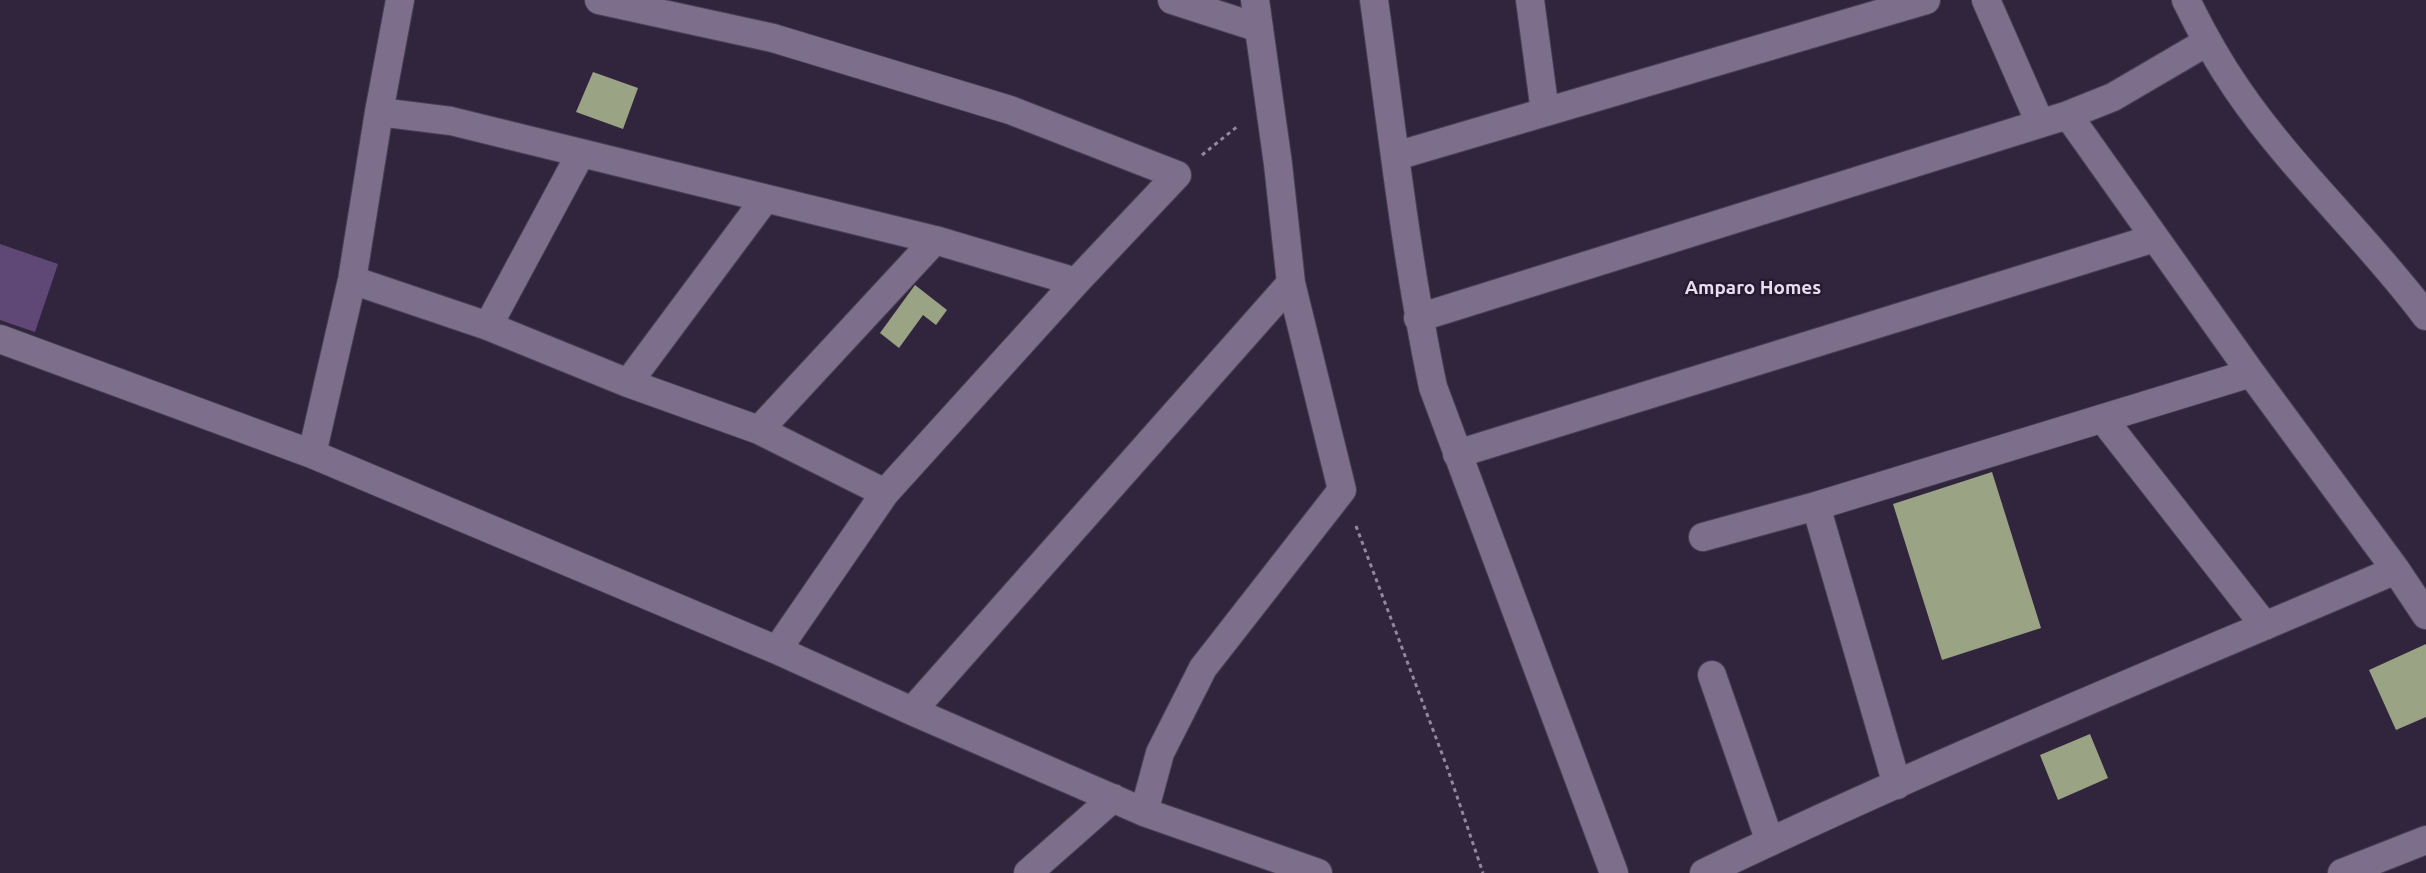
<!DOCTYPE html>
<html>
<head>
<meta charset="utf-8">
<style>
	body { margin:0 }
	canvas { display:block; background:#31253d }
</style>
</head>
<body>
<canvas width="2426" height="873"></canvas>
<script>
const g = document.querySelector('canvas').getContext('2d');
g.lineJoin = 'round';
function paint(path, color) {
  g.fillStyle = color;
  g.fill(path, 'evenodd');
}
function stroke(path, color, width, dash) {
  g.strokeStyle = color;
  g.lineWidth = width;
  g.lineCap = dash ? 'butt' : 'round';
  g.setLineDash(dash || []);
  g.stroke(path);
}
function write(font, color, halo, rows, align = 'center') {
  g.font = font + ' Ubuntu,sans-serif';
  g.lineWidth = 5;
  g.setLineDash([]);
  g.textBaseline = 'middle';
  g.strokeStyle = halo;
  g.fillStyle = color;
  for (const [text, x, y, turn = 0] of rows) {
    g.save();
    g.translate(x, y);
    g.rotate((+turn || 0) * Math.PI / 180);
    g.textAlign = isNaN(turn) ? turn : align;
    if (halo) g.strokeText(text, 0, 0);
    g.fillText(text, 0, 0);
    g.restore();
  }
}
const green = new Path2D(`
	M0,244L58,264L35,332L0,320Z`);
const building = new Path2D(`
	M593,72L638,88L623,129L576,112Z
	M915,285L947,310L936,325L923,315L899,348L880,333Z
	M1992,472L2041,628L1942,660L1893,504Z
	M2426,644V717L2396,730L2369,670Z
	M2090,734L2108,778L2058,800L2040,755Z`);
const path = new Path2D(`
	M1202,155L1238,126
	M1356,526L1447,767L1483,873`);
const street = new Path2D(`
	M599,0L773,38L1010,110L1177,175L1076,282L885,493L777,650
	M1172,0L1259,28
	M1374,0C1392,129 1406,259 1433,387L1614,873
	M1530,0L1545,112
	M1986,0L2040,123
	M2186,0C2201,31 2217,60 2237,89C2292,170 2367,237 2426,316
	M379,112L451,121L935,240L1076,282
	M2068,115L2251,373L2396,570L2426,615
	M1396,156L1926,0
	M352,280L488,326L628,383L759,430L885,493
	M1418,318L2068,115L2113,97L2207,42
	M488,326L581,153
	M0,339L312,454L777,650L912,711L1144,812L1318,873
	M628,383L765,199
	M2103,419L2265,626
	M759,430L935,240
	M312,454L352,280L379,112L400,0
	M1457,454L2155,238
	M1816,506L1897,785
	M1703,537L1816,506L2251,373
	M1712,675L1770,842
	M912,711L1291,283
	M1144,812L1160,753L1203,668L1342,490L1291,283L1278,164L1255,0
	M1028,873L1113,798
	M1704,873C1931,764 2165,669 2396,570
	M2342,873L2426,840`);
const neighbourhoodNames = [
	["Amparo Homes",1753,288]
];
paint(green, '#5f4776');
paint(building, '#9aa484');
stroke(street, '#4a4054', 30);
stroke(path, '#92889c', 3, [4, 4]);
stroke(street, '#7d6f8b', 28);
write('bold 19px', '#e6dfef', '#271b32', neighbourhoodNames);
</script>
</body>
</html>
